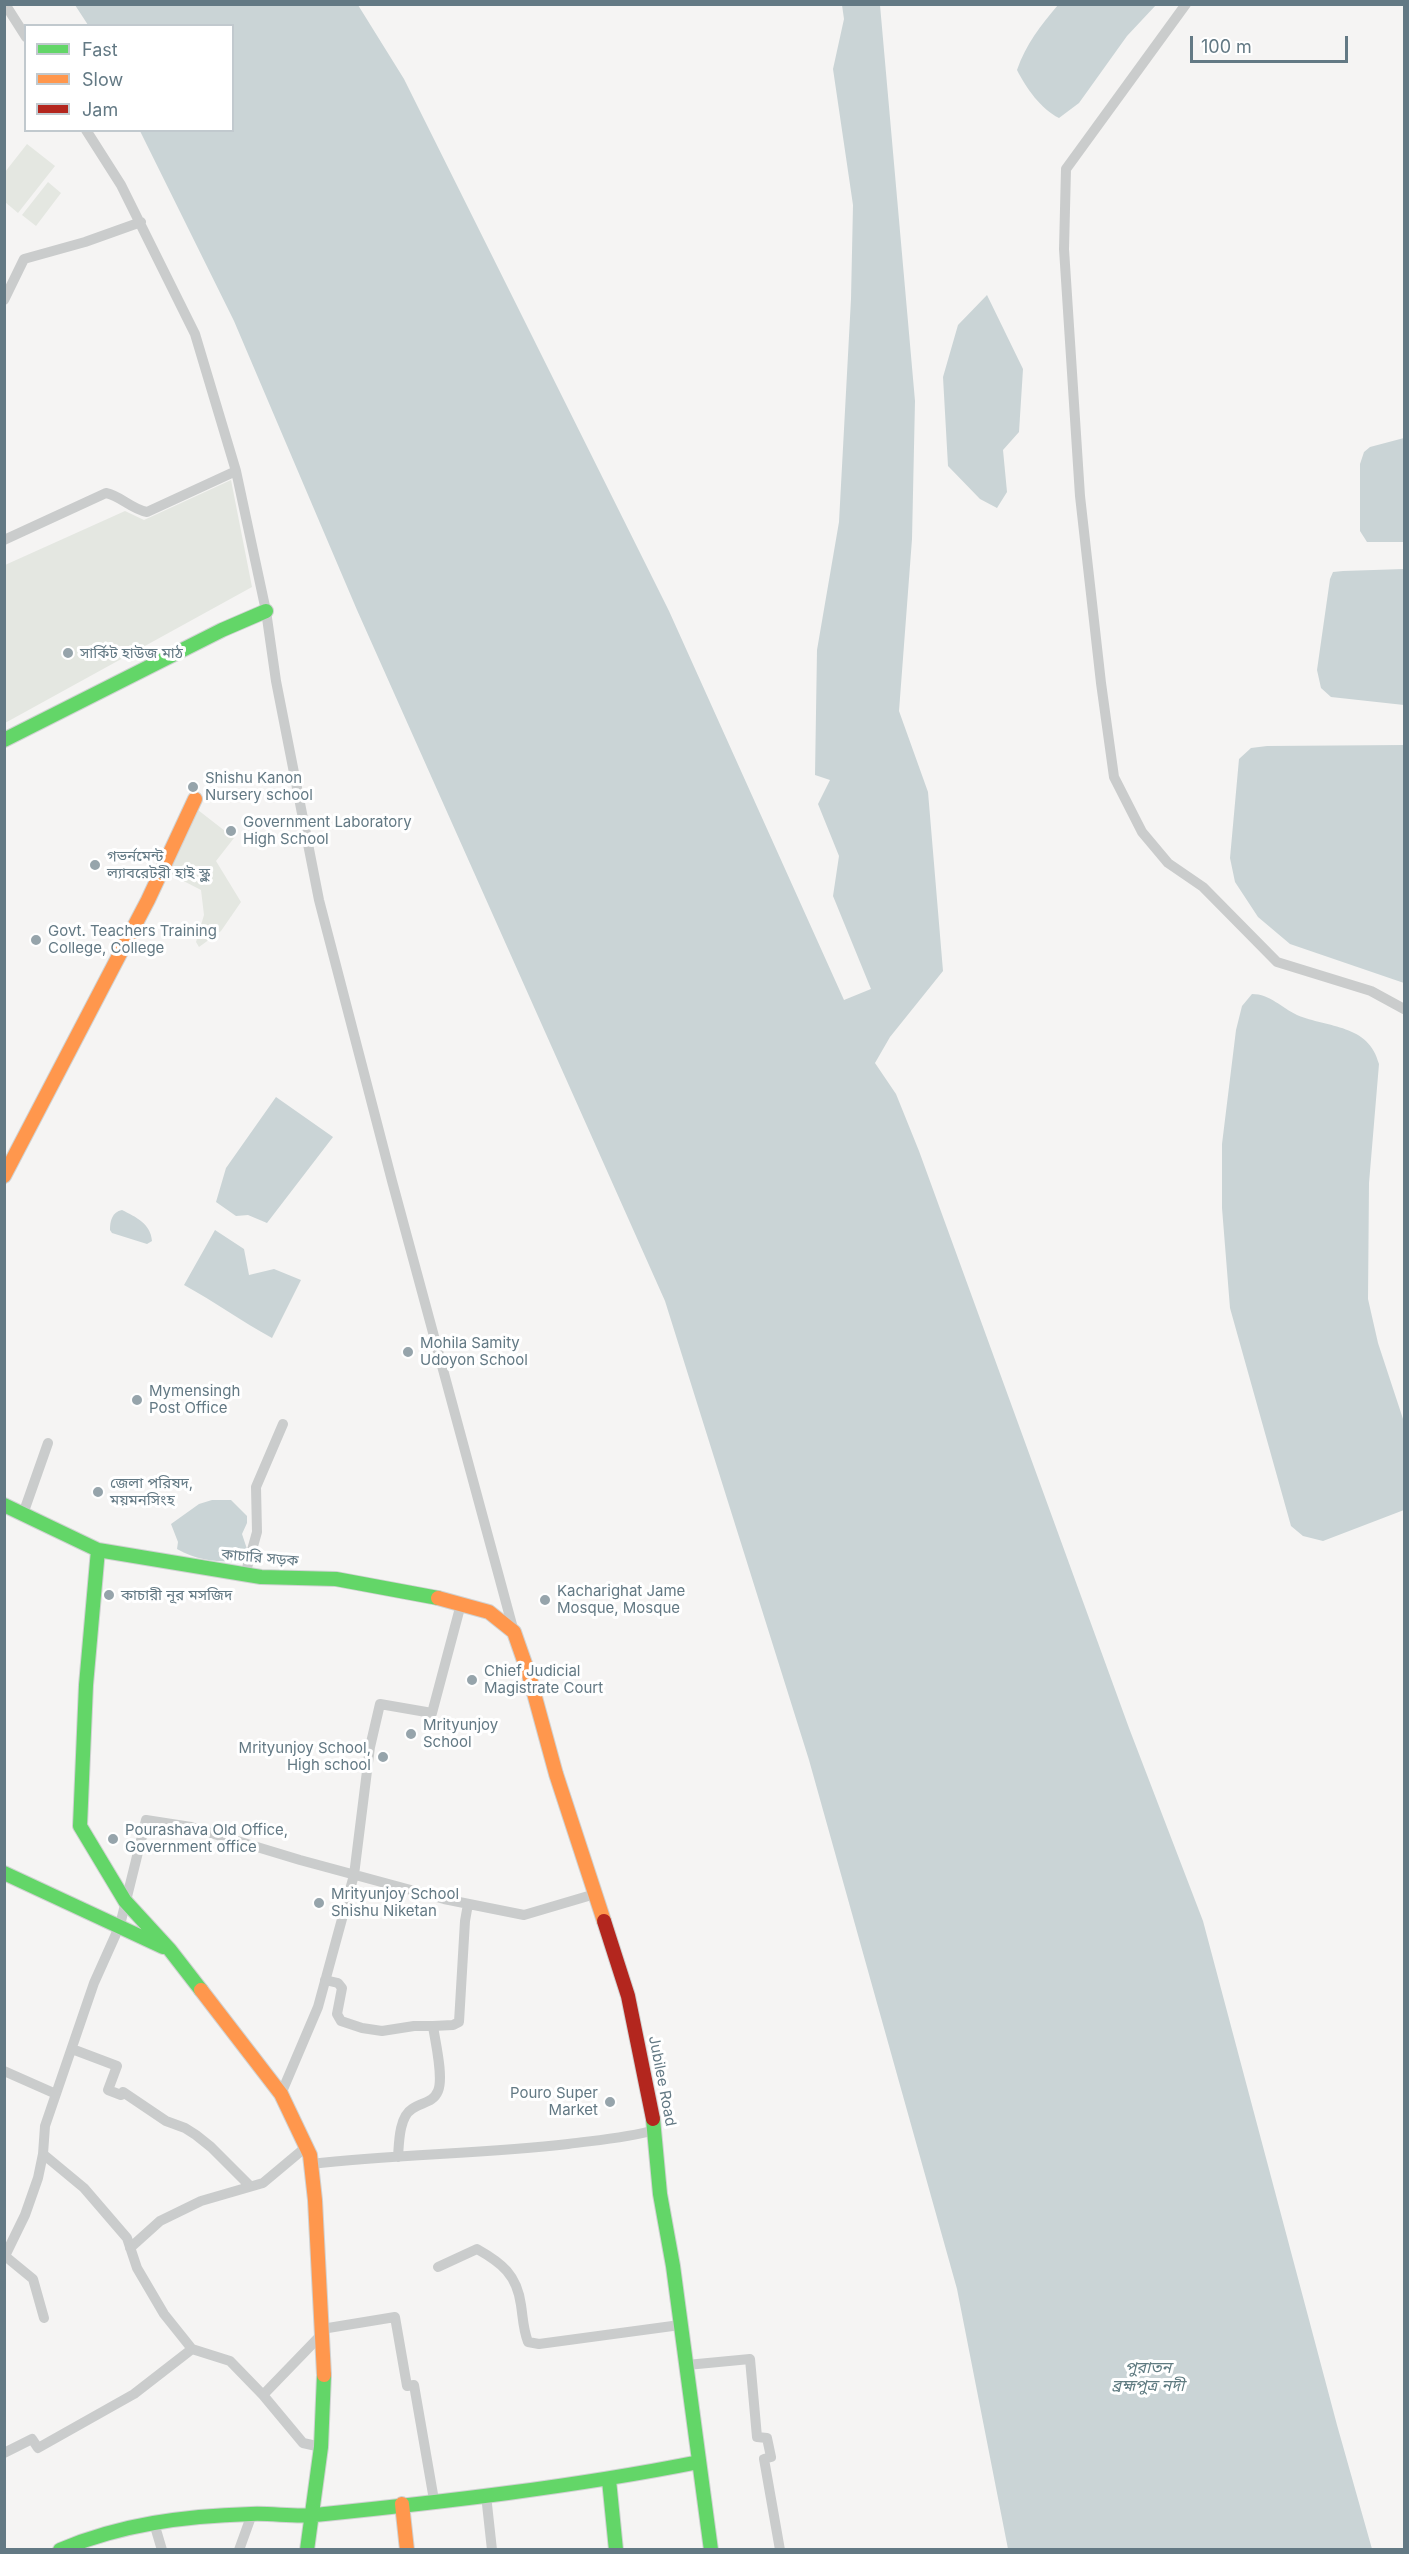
<!DOCTYPE html>
<html>
<head>
<meta charset="utf-8">
<style>
	body { margin:0 }
	#map { position:relative; width:1409px; height:2554px; overflow:hidden; background:#f5f4f3; font-family:Inter,sans-serif }
	canvas { display:block }
	.frame { position:absolute; inset:0; border:6px solid #637984; pointer-events:none }
	.legend { position:absolute; left:24px; top:24px; width:210px; height:108px; box-sizing:border-box; background:#fff; border:2px solid #c1c9ce; margin:0; padding:8px 10px; list-style:none; font-size:18px; color:#637984 }
	.legend li { display:flex; align-items:center; gap:12px; height:30px }
	.legend b { width:30px; border:2px solid #c1c9ce }
	.scale { position:absolute; left:1190px; top:36px; width:158px; height:27px; box-sizing:border-box; border:3px solid #637984; border-top:0; padding-left:8px; font-size:18px; line-height:21px; white-space:nowrap; color:#637984; -webkit-text-stroke:4px #fff; paint-order:stroke }
</style>
</head>
<body>
<div id="map">
<canvas width="1409" height="2554"></canvas>
<div class="frame"></div>
<ul class="legend">
<li><b style="height:8px;background:#63d668"></b>Fast</li>
<li><b style="height:8px;background:#ff974d"></b>Slow</li>
<li><b style="height:8px;background:#b3261e"></b>Jam</li>
</ul>
<div class="scale">100 m</div>
</div>
<script>
const g = document.querySelector('canvas').getContext('2d');
g.lineJoin = 'round';
function paint(path, color) {
  g.fillStyle = color;
  g.fill(path, 'evenodd');
}
function stroke(path, color, width, dash) {
  g.strokeStyle = color;
  g.lineWidth = width;
  g.lineCap = dash ? 'butt' : 'round';
  g.setLineDash(dash || []);
  g.stroke(path);
}
function write(font, color, halo, rows, align = 'center') {
  g.font = font + ' Inter,"Noto Sans Bengali",sans-serif';
  g.lineWidth = 6;
  g.setLineDash([]);
  g.textBaseline = 'middle';
  g.strokeStyle = halo;
  g.fillStyle = color;
  for (const [text, x, y, turn = 0] of rows) {
    g.save();
    g.translate(x, y);
    g.rotate((+turn || 0) * Math.PI / 180);
    g.textAlign = isNaN(turn) ? turn : align;
    if (halo) g.strokeText(text, 0, 0);
    g.fillText(text, 0, 0);
    g.restore();
  }
}
const green = new Path2D(`
	M27,144L55,166L18,213L5,202V172Z
	M48,182L61,193L36,226L22,215Z
	M231,480L252,587L5,723V565L125,511L144,520Z
	M198,810L234,838L216,861L241,902L221,931L199,947L196,942L204,915L201,890L168,873Z`);
const water = new Path2D(`
	M75,5H358L404,79L669,611L844,1000L871,989L833,896L839,856L818,804L830,780L815,775L817,650L839,522L851,299L853,205L833,69L844,19L842,5H880L915,401L912,539L899,711L928,792L943,971L890,1037L875,1063L896,1094L919,1151L1129,1728L1203,1921L1337,2425L1372,2549H1008L957,2289L809,1760L665,1301L357,610L234,321L140,131L232,130V26L88,25Z
	M1058,5H1156L1127,36L1079,103L1059,118C1041,109 1026,88 1017,70C1026,44 1041,25 1058,5Z
	M987,295L1023,369L1019,432L1003,450L1007,492L997,508L980,499L948,466L943,377L958,325Z
	M1404,438V542H1367L1360,531V464L1364,452L1370,447Z
	M1404,569V705L1331,697L1321,688L1317,670L1330,579L1333,572L1343,571Z
	M1404,745V983L1290,944L1258,917L1235,882L1230,858L1239,759L1251,748L1267,746Z
	M1252,994C1270,994 1282,1008 1297,1015C1328,1028 1369,1024 1379,1064L1369,1183L1368,1299L1378,1343L1404,1422V1510L1323,1541L1303,1536L1291,1526L1230,1308L1222,1208V1144L1236,1030L1242,1006Z
	M276,1097L333,1137L267,1223L248,1215L236,1216L216,1202L226,1168Z
	M122,1210C136,1217 151,1224 152,1241L147,1244L112,1233L110,1230C110,1221 112,1212 122,1210Z
	M215,1230L244,1249L249,1275L274,1269L301,1280L272,1338C241,1321 215,1302 184,1285Z
	M212,1500H231L247,1516V1523L242,1534L248,1552L246,1561C221,1562 200,1562 177,1549L178,1542L171,1524L199,1504Z`);
const street = new Path2D(`
	M5,4L26,37
	M1186,4L1066,169L1064,249L1080,496L1101,683L1114,777L1142,832L1168,863L1203,887L1277,962L1371,991L1404,1009
	M86,130L121,185L195,334L236,471L266,611L276,681L319,900L392,1181L514,1632
	M4,300L24,259L85,242L141,222
	M4,540L106,493C121,496 131,509 147,512L236,471
	M23,1514L48,1443
	M245,1575L257,1532L256,1487L283,1424
	M325,1980L338,1983L342,1988L337,2014L341,2021L362,2028L382,2031L414,2026H433C435,2041 444,2077 438,2091C433,2103 422,2102 412,2109C399,2117 399,2143 398,2157
	M433,2026L453,2025L459,2022L465,1921L468,1904
	M72,2049L117,2066L108,2090L121,2095L123,2092L166,2121L185,2128L196,2135L211,2147L250,2186
	M4,2071L56,2094
	M281,2094L318,2007L354,1875L370,1747L380,1704L432,1713L461,1604
	M43,2154L84,2188L127,2238L137,2268L164,2314L192,2349L230,2361L263,2395L303,2443L321,2447
	M311,2164C397,2154 483,2154 568,2144C598,2140 627,2138 655,2130
	M130,2248L160,2221L201,2201L263,2183L306,2147
	M5,2256L33,2279L44,2318
	M4,2258L25,2215L38,2178L43,2154L45,2126L94,1983L120,1925L146,1820L191,1827L300,1860L444,1899L524,1915L595,1894
	M438,2267L477,2249C502,2263 517,2275 521,2305C523,2318 523,2329 528,2342L539,2344L680,2325
	M322,2329L395,2317L407,2386L414,2385L434,2500
	M687,2365L750,2359L757,2437L767,2438L771,2457L764,2459L780,2550
	M263,2395L322,2334
	M4,2453L32,2439L38,2448L134,2394L192,2349
	M486,2495L492,2550
	M154,2523L162,2550
	M239,2550L252,2514`);
const fast = new Path2D(`
	M4,740L222,630L266,611
	M4,1505L98,1550L261,1577L336,1579L438,1598
	M98,1550L86,1685L80,1826L125,1901L170,1950L201,1990
	M4,1873L163,1947
	M653,2119L660,2194L673,2266L711,2550
	M609,2480L616,2550
	M60,2550C121,2524 185,2516 251,2514C272,2513 294,2517 315,2515C443,2502 573,2487 699,2462
	M307,2550L321,2447L324,2375`);
const slow = new Path2D(`
	M4,1176L148,900L195,799
	M438,1598L489,1612L514,1632L529,1675L556,1774L604,1921
	M201,1990L281,2094L310,2155L315,2200L324,2375
	M402,2504L407,2550`);
const jam = new Path2D(`
	M604,1921L628,1996L653,2119`);
const markers = [
	[68,653,6,"#96a4ab"],
	[193,787,6,"#96a4ab"],
	[231,831,6,"#96a4ab"],
	[95,865,6,"#96a4ab"],
	[36,940,6,"#96a4ab"],
	[408,1352,6,"#96a4ab"],
	[137,1400,6,"#96a4ab"],
	[98,1492,6,"#96a4ab"],
	[109,1595,6,"#96a4ab"],
	[545,1600,6,"#96a4ab"],
	[472,1680,6,"#96a4ab"],
	[411,1734,6,"#96a4ab"],
	[383,1757,6,"#96a4ab"],
	[113,1839,6,"#96a4ab"],
	[319,1903,6,"#96a4ab"],
	[610,2102,6,"#96a4ab"]
];
const poiNames = [
	["সার্কিট হাউজ মাঠ",80,653],
	["Shishu Kanon",205,778],
	["Nursery school",205,795],
	["Government Laboratory",243,822],
	["High School",243,839],
	["গভর্নমেন্ট",107,856],
	["ল্যাবরেটরী হাই স্কুল",107,873],
	["Govt. Teachers Training",48,931],
	["College, College",48,948],
	["Mohila Samity",420,1343],
	["Udoyon School",420,1360],
	["Mymensingh",149,1391],
	["Post Office",149,1408],
	["জেলা পরিষদ,",110,1483],
	["ময়মনসিংহ",110,1500],
	["Kacharighat Jame",557,1591],
	["Mosque, Mosque",557,1608],
	["কাচারী নূর মসজিদ",121,1595],
	["Chief Judicial",484,1671],
	["Magistrate Court",484,1688],
	["Mrityunjoy",423,1725],
	["School",423,1742],
	["Mrityunjoy School,",371,1748,"right"],
	["High school",371,1765,"right"],
	["Pourashava Old Office,",125,1830],
	["Government office",125,1847],
	["Mrityunjoy School",331,1894],
	["Shishu Niketan",331,1911],
	["Pouro Super",598,2093,"right"],
	["Market",598,2110,"right"]
];
const streetNames = [
	["কাচারি সড়ক",260,1558,5],
	["Jubilee Road",662,2081,79]
];
const waterNames = [
	["পুরাতন",1148,2368],
	["ব্রহ্মপুত্র নদী",1148,2386]
];
paint(green, '#e4e7e1');
paint(water, '#cad4d6');
stroke(fast, '#d0d2d2', 16);
stroke(slow, '#d0d2d2', 16);
stroke(jam, '#d0d2d2', 16);
stroke(street, '#cacccc', 10);
stroke(fast, '#63d668', 14);
stroke(slow, '#ff974d', 14);
stroke(jam, '#b3261e', 14);
for (const [x, y, r, color] of markers) {
  const dot = new Path2D();
  dot.arc(x, y, r, 0, 2 * Math.PI);
  g.fillStyle = color;
  g.fill(dot);
  stroke(dot, '#fff', 2);
}
write('15px', '#637984', '#fff', poiNames, 'left');
write('15px', '#637984', '#fff', streetNames);
write('italic 16px', '#5f7b81', '#fff', waterNames);
</script>
</body>
</html>
